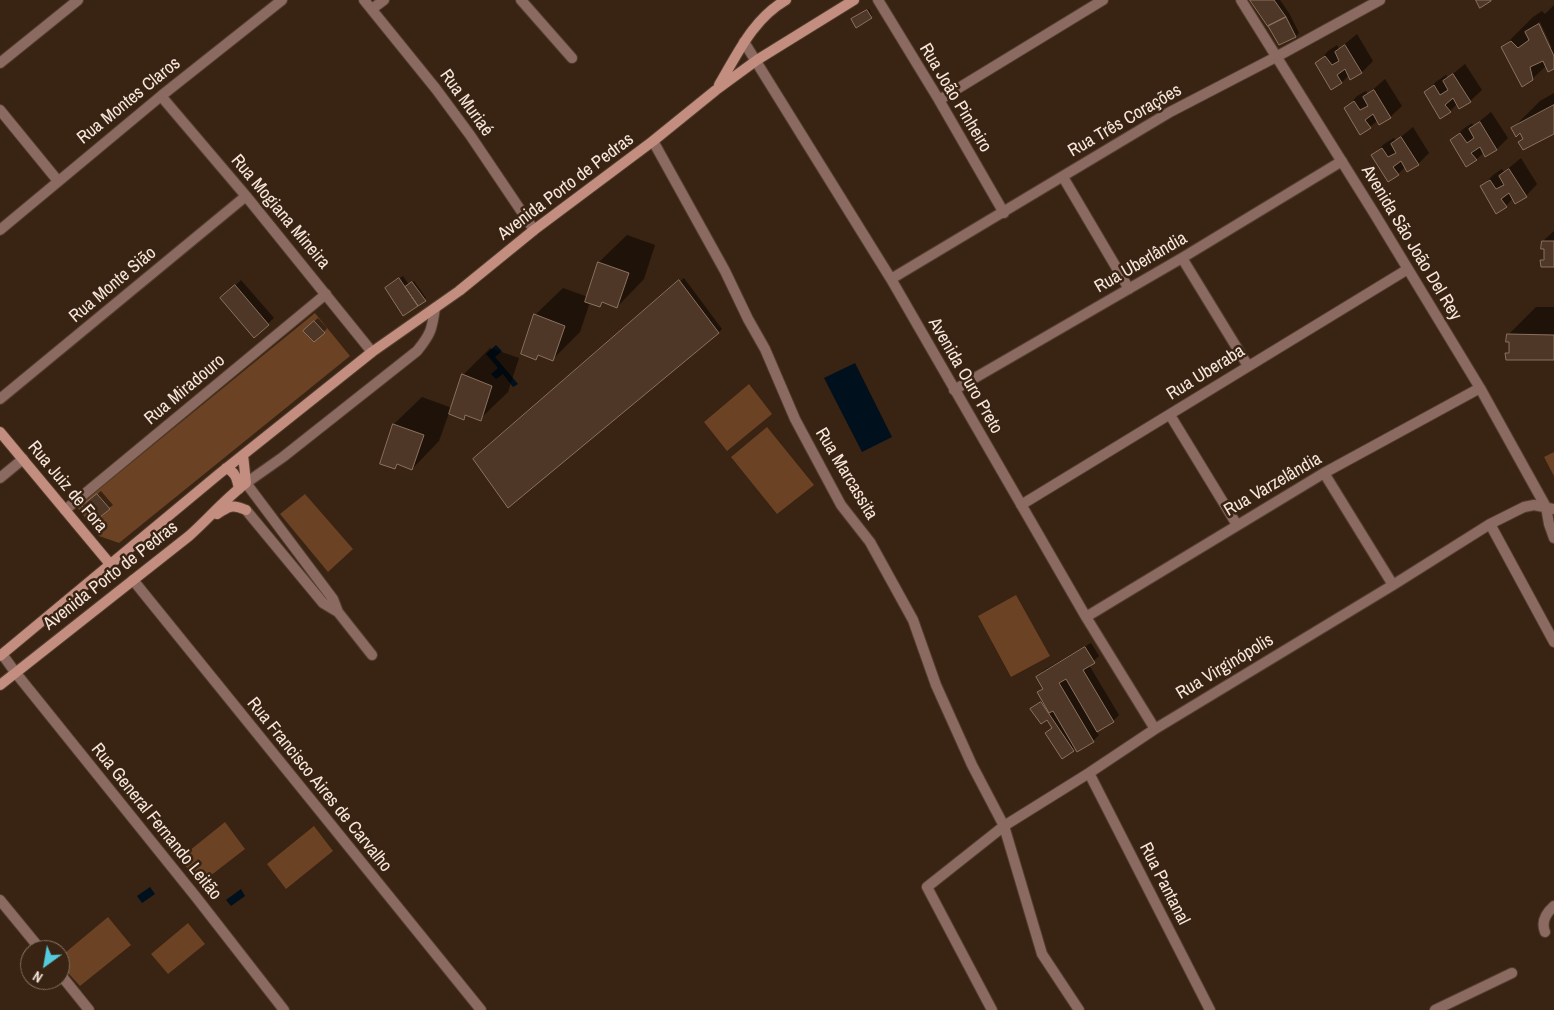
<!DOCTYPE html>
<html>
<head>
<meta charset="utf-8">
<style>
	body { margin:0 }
	#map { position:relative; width:1554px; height:1010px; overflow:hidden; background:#392312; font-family:"Archivo Narrow",sans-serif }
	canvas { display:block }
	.north { position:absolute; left:20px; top:940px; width:50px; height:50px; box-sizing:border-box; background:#392312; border:1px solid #857163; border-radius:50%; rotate:212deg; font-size:14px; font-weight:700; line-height:20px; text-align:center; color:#f6e6dc }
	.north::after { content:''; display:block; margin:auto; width:18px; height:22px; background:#54cadc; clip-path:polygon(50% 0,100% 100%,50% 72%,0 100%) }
</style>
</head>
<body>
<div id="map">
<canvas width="1554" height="1010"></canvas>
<div class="north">N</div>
</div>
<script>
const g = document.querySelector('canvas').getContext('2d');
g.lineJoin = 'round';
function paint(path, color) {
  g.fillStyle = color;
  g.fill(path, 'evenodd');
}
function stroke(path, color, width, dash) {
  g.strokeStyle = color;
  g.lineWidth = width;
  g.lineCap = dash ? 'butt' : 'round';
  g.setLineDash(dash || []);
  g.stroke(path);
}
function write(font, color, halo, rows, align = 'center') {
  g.font = font + ' "Archivo Narrow",sans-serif';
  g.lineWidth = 5;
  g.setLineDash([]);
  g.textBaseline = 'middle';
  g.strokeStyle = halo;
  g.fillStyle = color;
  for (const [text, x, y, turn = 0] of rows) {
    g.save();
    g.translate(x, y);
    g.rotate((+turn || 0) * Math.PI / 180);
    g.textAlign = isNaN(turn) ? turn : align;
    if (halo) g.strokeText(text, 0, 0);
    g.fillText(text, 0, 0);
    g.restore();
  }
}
const green = new Path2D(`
	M315,313L350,356L119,543L99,536L77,507Z
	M749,384L772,414L727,451L704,422Z
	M767,427L814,485L777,514L731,457Z
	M1554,452V476L1544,457Z
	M305,494L353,549L328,572L280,514Z
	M1016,595L1050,656L1011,677L978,616Z
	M225,822L245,849L201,883L179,859Z
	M314,826L333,851L286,889L267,864Z
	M108,917L131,945L80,986L60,964V957Z
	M188,923L205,944L168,974L151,954Z`);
const water = new Path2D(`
	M496,345L502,351L495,357L518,384L513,387L503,374L496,379L491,374L498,368L486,354Z
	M855,363L892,437L862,452L824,378Z
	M150,887L155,894L142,903L137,896Z
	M241,889L245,896L231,906L226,900Z`);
const shadow = new Path2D(`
	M1251,0H1280L1289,13L1299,33L1296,36L1279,43Z
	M1554,5V67L1546,66L1532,79L1503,47L1533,17L1542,11L1545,14ZM1540,22L1552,48L1550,49L1537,23Z
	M869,9L872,16L871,17L854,18Z
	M1357,34L1373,61L1362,72L1351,78L1349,75L1342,82L1332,88L1317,63L1328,51L1337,45L1339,49Z
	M1465,64L1482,90L1470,101L1457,104L1450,111L1425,92L1437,81L1446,75L1448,78Z
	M1385,79L1402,106L1390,117L1380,123L1378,120L1370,127L1360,133L1346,108L1357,96L1366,91L1368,94Z
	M1554,93V132L1520,142L1524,138L1520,131L1513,128L1540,101Z
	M1491,112L1508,138L1497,149L1484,152L1476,160L1452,140L1463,129L1472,123L1474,126Z
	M1413,127L1429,153L1418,164L1405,167L1398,174L1373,155L1384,144L1394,138L1396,141Z
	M1521,158L1537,184L1526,196L1513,198L1506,206L1481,187L1493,175L1502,169L1504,172Z
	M1554,231V266L1542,260L1545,257L1543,241Z
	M627,235L655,245L644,279L617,307L603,302L600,305L590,302L580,332L553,359L540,354L536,358L535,315L563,288L588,297L599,262Z
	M403,276L409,285L414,281L426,298L425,300L386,288Z
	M684,278L722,329L718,333L475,459Z
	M241,280L274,318L254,336L227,293Z
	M1536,307H1554V359L1507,353L1510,350L1508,335Z
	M318,318L327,328L324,332L308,327Z
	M490,348L519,358L508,392L480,419L467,414L463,418L449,413L439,441L412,469L399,464L395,468L382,463L394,424L422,397L452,408L463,375Z
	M101,491L113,505L109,508L87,503Z
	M1091,643L1099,656L1089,665L1119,715L1113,721L1096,731L1099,735L1093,741L1078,750L1076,747L1073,750L1046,733L1053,727L1047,719L1032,709L1043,700L1039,692L1044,687L1037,677L1043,671Z`);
const building = new Path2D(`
	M1250,0H1274L1286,17L1268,26Z
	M1476,0H1491V1L1480,8Z
	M867,10L872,18L856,28L851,19Z
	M1286,17L1296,37L1279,45L1268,26Z
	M1539,24L1554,56V69L1548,72L1543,61L1530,67L1533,80L1522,87L1501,47L1511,41L1518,48L1529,40L1525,32Z
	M1345,45L1362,73L1350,80L1345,69L1337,75L1342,83L1331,90L1315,63L1325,56L1332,65L1339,61L1335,52Z
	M1453,74L1471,102L1459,109L1453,98L1445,105L1451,112L1440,119L1424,92L1434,85L1440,95L1448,90L1443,81Z
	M1374,90L1391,118L1379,125L1373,114L1365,120L1371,128L1360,135L1344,108L1354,101L1360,110L1368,106L1363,97Z
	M1554,105V134L1523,150L1518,142L1523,139L1520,133L1516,137L1511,128Z
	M1480,122L1497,150L1485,157L1480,147L1471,153L1477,160L1466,167L1450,140L1460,133L1467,143L1474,138L1469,129Z
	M1401,137L1419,165L1407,172L1401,161L1393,167L1399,175L1388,182L1371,155L1382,148L1388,157L1396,153L1391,144Z
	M1509,169L1527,197L1515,204L1509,193L1501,199L1507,207L1496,214L1480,186L1490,180L1496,189L1504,185L1499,176Z
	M1542,241H1554V267H1541L1540,260H1544V249H1541Z
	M598,262L629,273L617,308L602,302L600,307L585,302Z
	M399,278L418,306L403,316L385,288Z
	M679,280L719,333L508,508L473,459Z
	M412,282L426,301L418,306L405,287Z
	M235,285L269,325L254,338L220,298Z
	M534,314L565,326L553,361L538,355L536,360L521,354Z
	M314,321L325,333L314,342L303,331Z
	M1507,334L1554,335V360H1506L1505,353H1509V342H1506Z
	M462,374L492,386L481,421L465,415L464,420L449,414Z
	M393,424L424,435L412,470L397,464L395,469L380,464Z
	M97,494L110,509L95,521L82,506Z
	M1085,647L1095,663L1083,670L1114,722L1097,732L1066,679L1059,683L1094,742L1077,752L1053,711L1049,713L1037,692L1043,689L1036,677Z
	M1041,702L1074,751L1062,759L1045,733L1052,728L1047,720L1041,724L1030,709Z`);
const street = new Path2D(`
	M364,0L436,89L470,135L534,230
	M521,0L572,58
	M878,0L939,100L1004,213
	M1241,0L1374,213L1480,388L1546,507L1549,524L1554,538
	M372,9L384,0
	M744,42L891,279L1086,617L1155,729
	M0,63L78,0
	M161,96L246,196L372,352
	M939,100L1103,0
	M0,110L58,181
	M653,141L725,271L748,319L765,349L795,419L841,505L870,542L913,620L936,685L972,765L1004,826L1042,954L1079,1010
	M1063,177L1129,289
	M0,230L161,96L282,0
	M1182,258L1248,366
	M891,279L1170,112L1276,57L1380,0
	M954,390L1182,258L1342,161
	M0,399L246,196
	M1170,415L1237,525
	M1324,473L1393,585
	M0,478L23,459
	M1021,505L1408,269
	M65,510L326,294
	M246,510L323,603L338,612
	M1490,524L1554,642
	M133,580L481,1010
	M1086,617L1324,473L1480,388
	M2,654L15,672L196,897L284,1010
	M372,655L338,612L333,599L246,483L283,457L417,351C431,334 432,329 435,308
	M1089,773L1210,1010
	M0,900L41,950
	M1545,932C1541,922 1546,913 1554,906
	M60,974L89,1010
	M992,1010L927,887L1004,826L1089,773L1155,729L1393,585L1490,524L1524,507L1534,505L1554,509
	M1435,1010L1512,973`);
const secondary = new Path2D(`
	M719,85C738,53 753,19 786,0
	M0,432L110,564
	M226,468C236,472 237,479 239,489
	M217,514C229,506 232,504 246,510
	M0,656L219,474L372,352L459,291L534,230L653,141L716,90L757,60L854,0
	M0,685L189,536C208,519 225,499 246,483L243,455`);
const streetNames = [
	["Rua João Pinheiro",955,98,59],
	["Rua Montes Claros",129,101,-39],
	["Rua Muriaé",466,103,54],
	["Rua Três Corações",1125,121,-30],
	["Avenida Porto de Pedras",566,187,-37],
	["Rua Mogiana Mineira",280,212,50],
	["Avenida São João Del Rey",1411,243,59],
	["Rua Uberlândia",1141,263,-30],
	["Rua Monte Sião",113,285,-40],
	["Rua Uberaba",1206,373,-32],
	["Avenida Ouro Preto",965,376,60],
	["Rua Miradouro",185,390,-40],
	["Rua Marcassita",846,474,59],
	["Rua Varzelândia",1273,485,-30],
	["Rua Juiz de Fora",67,487,50],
	["Avenida Porto de Pedras",111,576,-38],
	["Rua Virginópolis",1225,667,-31],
	["Rua Francisco Aires de Carvalho",319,785,51],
	["Rua General Fernando Leitão",156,822,51],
	["Rua Pantanal",1164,884,63]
];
paint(green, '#6b4324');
paint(water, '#00111d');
paint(shadow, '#0007');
paint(building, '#4e3726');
stroke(building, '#8c715f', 1);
stroke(street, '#533e2e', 12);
stroke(secondary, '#533e2e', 12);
stroke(street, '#8b6a61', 10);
stroke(secondary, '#c38e80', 10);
write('18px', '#f6e6dc', '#392312', streetNames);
</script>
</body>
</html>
